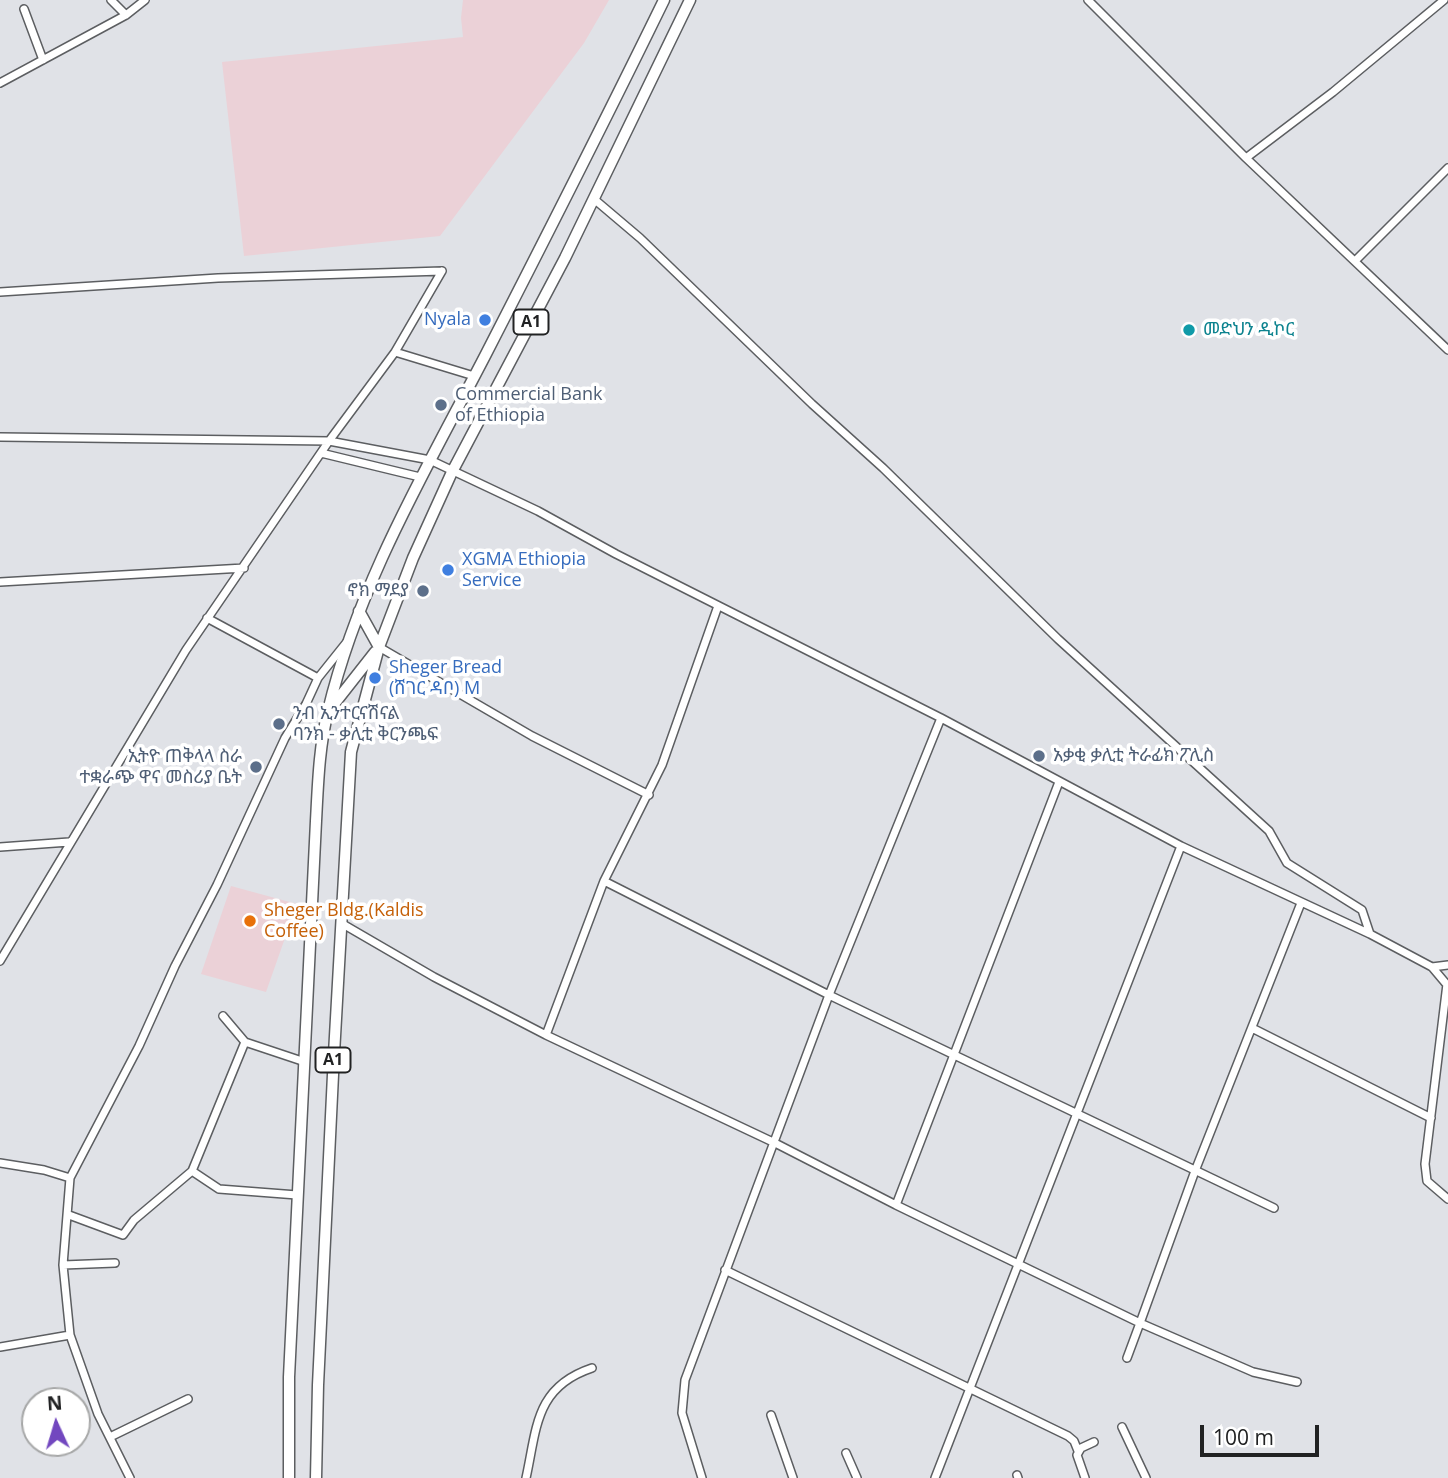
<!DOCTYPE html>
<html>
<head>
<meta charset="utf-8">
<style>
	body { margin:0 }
	#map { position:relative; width:1448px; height:1478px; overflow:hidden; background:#e0e2e7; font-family:"Open Sans",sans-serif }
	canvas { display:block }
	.north { position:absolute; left:21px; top:1387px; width:70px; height:70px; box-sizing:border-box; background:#fff; border:2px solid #a6a7a7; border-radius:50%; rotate:356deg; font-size:19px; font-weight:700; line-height:28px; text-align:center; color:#212223 }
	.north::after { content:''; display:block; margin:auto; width:24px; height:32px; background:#7247bf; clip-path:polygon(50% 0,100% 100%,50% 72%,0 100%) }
	.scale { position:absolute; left:1200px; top:1425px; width:119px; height:32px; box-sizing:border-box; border:4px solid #212223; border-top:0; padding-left:9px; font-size:21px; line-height:24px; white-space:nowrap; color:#212223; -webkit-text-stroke:5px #fff; paint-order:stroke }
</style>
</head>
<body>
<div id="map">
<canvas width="1448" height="1478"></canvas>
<div class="north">N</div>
<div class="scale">100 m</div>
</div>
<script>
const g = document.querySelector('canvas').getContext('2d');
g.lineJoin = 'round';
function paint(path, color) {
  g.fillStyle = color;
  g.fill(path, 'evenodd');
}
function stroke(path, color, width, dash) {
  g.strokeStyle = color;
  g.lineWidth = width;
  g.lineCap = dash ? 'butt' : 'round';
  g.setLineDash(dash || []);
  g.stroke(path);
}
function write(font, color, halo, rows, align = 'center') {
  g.font = font + ' "Open Sans","Noto Sans Ethiopic",sans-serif';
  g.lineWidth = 7;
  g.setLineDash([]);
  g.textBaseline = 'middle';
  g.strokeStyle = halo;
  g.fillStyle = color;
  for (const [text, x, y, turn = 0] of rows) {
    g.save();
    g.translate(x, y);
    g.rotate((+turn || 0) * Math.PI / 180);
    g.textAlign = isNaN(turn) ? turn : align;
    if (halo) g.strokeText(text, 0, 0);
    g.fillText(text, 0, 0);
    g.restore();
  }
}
const commercial = new Path2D(`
	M463,0H609L584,43L440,236L244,256L222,62L463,37L461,18Z
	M231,886L297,904L266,992L201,974Z`);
const street = new Path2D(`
	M111,0L126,15
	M1088,0L1246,158L1448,350
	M24,9L43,60
	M0,83L126,15L145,0
	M1246,158L1333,92L1444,0
	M594,199L640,238L812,404L883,468L1058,639L1269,831L1287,863L1362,910L1370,934
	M1355,261L1448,168
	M0,292L218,278L442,271
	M395,352L474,376
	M0,437L329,441L430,460L538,511L616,554L941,718L1181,846L1370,934L1432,967L1448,986
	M321,453L420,477
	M0,582L244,568
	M207,618L318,678
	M379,647L532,736L649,795
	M0,847L69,842
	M604,881L829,995L1274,1208
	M341,923L434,977L546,1035L775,1143L896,1205L1140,1323L1195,1171L1301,903
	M0,961L186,650L329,441L395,352L442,271
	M1432,967L1448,965
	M1447,984L1425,1164L1427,1181L1448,1199
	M223,1016L245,1042
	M1252,1028L1431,1118
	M546,1035L604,881L662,765L718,606
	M0,1163L44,1170L70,1178
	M192,1171L219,1189L297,1195
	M896,1205L1059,782
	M69,1215L123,1235L134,1220L192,1171L245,1042L305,1062
	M63,1265L115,1263
	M725,1270L1068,1436L1074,1441L1078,1451
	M0,1347L70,1335
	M1127,1358L1140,1323L1253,1372L1297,1382
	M771,1415L793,1478
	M1122,1427L1146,1478
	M110,1437L188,1399
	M846,1453L857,1478
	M1017,1475L1018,1478
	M130,1478L98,1414L70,1335L63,1265L70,1178L139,1046L175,966L217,885L285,738L306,704L318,678L346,643
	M526,1478C537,1428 535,1387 592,1368
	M702,1478L682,1413L685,1380L829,995L941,718
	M935,1478L1181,846
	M1085,1478L1077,1455L1081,1448L1094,1442`);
const primary = new Path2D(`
	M359,611L379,647
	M331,708L375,652
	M289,1478V1377L316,821C318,784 319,747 328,711C359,582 426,470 486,354C546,237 606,119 664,0
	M316,1478L318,1385L334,1054L351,752L379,647L413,558L452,472L565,258L690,0`);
const markers = [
	[485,320,7,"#3f7fe0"],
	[1189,330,7,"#0f9aa8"],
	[441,405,7,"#5c6f8a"],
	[448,570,7,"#3f7fe0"],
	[423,591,7,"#5c6f8a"],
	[375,678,7,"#3f7fe0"],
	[279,724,7,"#5c6f8a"],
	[1039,756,7,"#5c6f8a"],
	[256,767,7,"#5c6f8a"],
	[250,921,7,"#e8710a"]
];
const shields = [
	[531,322,35],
	[333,1060,35]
];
const shieldNames = [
	["A1",531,322],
	["A1",333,1060]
];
const shopNames = [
	["Nyala",471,320,"right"],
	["XGMA Ethiopia",462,560],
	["Service",462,581],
	["Sheger Bread",389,668],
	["(ሸገር ዳቦ) M",389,689]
];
const cultureNames = [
	["መድህን ዲኮር",1203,330]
];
const serviceNames = [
	["Commercial Bank",455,395],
	["of Ethiopia",455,416],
	["ኖክ ማደያ",409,591,"right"],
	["ንብ ኢንተርናሽናል",293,714],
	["ባንክ - ቃሊቲ ቅርንጫፍ",293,735],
	["አቃቂ ቃሊቲ ትራፊክ ፖሊስ",1053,756],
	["ኢትዮ ጠቅላላ ስራ",242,757,"right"],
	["ተቋራጭ ዋና መስሪያ ቤት",242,778,"right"]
];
const foodNames = [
	["Sheger Bldg.(Kaldis",264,911],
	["Coffee)",264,932]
];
paint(commercial, '#ebd1d7');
stroke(street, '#5c5e61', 10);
stroke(primary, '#5c5e61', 13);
stroke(street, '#fff', 7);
stroke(primary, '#fff', 10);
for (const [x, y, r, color] of markers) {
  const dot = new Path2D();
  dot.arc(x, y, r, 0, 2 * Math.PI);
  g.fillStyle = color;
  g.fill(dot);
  stroke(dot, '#fff', 2.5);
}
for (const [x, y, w] of shields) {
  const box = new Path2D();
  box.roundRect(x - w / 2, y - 12.5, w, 25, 5);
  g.fillStyle = '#fff';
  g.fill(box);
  stroke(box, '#212223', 2);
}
write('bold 16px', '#212223', null, shieldNames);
write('18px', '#366cbe', '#fff', shopNames, 'left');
write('18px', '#0d838f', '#fff', cultureNames, 'left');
write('18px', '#4e5e75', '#fff', serviceNames, 'left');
write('18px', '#c56008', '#fff', foodNames, 'left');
</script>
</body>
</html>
